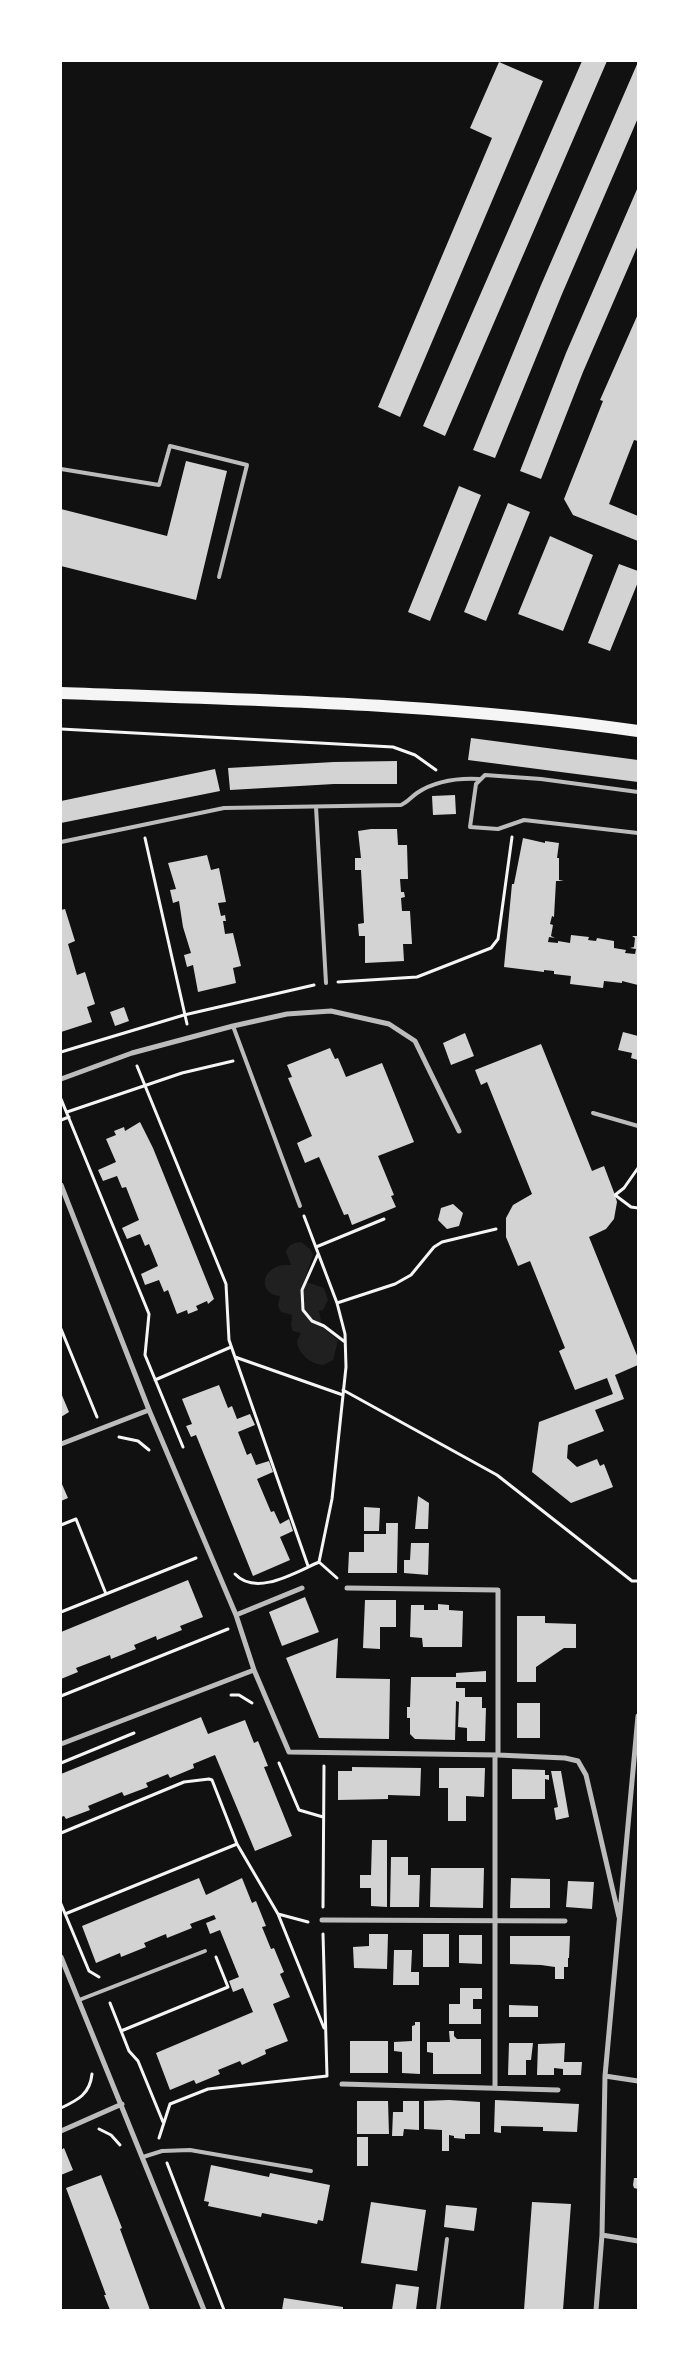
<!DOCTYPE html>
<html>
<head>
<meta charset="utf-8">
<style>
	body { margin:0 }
	#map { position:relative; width:699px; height:2371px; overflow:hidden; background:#111; font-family:Figtree,sans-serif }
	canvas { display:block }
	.frame { position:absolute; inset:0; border:62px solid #fff; pointer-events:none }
</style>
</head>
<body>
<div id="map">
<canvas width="699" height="2371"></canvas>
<div class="frame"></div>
</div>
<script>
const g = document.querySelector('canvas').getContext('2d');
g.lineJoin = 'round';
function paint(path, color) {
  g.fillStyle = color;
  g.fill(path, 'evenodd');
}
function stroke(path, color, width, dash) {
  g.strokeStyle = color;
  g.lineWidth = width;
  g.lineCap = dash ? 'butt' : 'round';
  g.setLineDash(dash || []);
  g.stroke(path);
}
const green = new Path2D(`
	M301,1242L310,1249L313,1255L304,1281L324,1288L328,1300L323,1310L319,1311L322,1327L338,1340L333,1360L323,1365C311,1364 298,1354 297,1341L301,1333L293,1331L291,1325L292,1315L281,1312L278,1306L280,1296C262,1295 259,1275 276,1267C280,1265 286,1265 291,1265L286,1252C289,1244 293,1243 301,1242Z`);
const building = new Path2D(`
	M582,61H607L445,436L423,426Z
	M499,62L543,81L400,417L378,407L492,138L470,128Z
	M638,62V118L562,294L495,458L473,450L541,285Z
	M638,187V245L583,372L541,479L520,471L566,353Z
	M638,314V441L634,440L609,504L638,516V541L573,515L564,499L603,401L600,400Z
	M186,461L227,471L196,600L61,566V509L167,536Z
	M459,486L481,495L430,621L408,612Z
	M508,503L530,512L486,621L464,612Z
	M550,536L593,555L563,631L518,614Z
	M619,564L638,571V582L610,651L588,643Z
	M471,738L638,760V782L468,760Z
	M397,761V784H334L230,790L228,768L334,762Z
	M215,769L220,791L61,823V801Z
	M455,795L456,814L433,815L432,796Z
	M371,829H397L398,845H407L408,879H400L401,892H404L405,897L401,898L402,911H410L412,944H403L404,961L365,963V936H359L358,924L364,923L361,870H355V858H361L358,831Z
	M523,838L545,843V841L559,843L557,858H559V880L564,881H556L554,917L552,916L550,924L553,925L551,936L555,938L549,937L548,942L558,943V941L570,943L571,935L589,937L588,940L596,941L597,938L614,941V948L626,950L625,953L635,954L636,949L630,948L634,947L635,938L632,936H638V985L622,981V983L604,981L603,988L570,984L571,976L554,974V971L544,970V972L504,967L512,884H514Z
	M207,855L211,870L219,868L226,902L218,903L221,916L225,915L226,921H223L225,934L233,933L241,966L233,968L236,983L198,992L193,965L187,967L184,955L191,953L183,927L179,901L173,903L170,890L176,889L168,863Z
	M65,909L75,941L68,944L77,975L85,972L95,1004L87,1007L92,1022L61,1032V910Z
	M124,1007L129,1021L115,1026L110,1012Z
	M623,1032L638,1036V1060L631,1058L632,1053L618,1050Z
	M465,1033L474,1056L451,1065L443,1043Z
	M541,1044L592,1171L604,1166L615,1195L617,1202L614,1219L606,1229L589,1237L638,1358V1365L615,1375L624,1399L595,1410L604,1431L568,1445L567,1458L577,1467L597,1459L600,1466L604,1464L613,1487L571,1503L532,1472L539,1422L613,1394L607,1378L575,1390L559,1351L565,1348L530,1261L518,1266L506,1237V1218L513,1205L532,1194L487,1082L481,1085L475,1070Z
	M330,1048L335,1059L338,1058L346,1077L382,1063L414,1142L378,1156L394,1195L391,1196L396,1207L352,1225L348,1214L344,1215L319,1157L305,1163L297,1143L312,1136L288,1078L292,1077L287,1065Z
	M140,1122L153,1148L214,1299L208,1304L207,1301L196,1306L198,1310L188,1314L187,1310L177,1314L168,1290L164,1292L159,1280L145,1285L141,1274L158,1266L149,1244L145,1246L140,1234L127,1239L122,1228L139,1220L126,1187L122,1188L117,1176L103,1181L98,1170L116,1162L106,1139L116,1135L114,1131L124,1127L125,1131Z
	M453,1204L463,1213L459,1226L447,1229L438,1220L441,1208Z
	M219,1385L228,1408L232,1406L237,1419L250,1414L255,1425L238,1432L247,1455L251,1453L256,1465L269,1461L273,1472L257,1479L271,1512L274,1511L280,1524L289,1519L293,1531L280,1537L290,1560L253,1576L196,1435L191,1437L186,1426L192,1424L182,1399Z
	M61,1393L69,1412L61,1417Z
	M61,1482L68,1498L61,1501Z
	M418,1496L429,1503L428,1529H415Z
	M364,1507L380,1508L379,1531H364Z
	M386,1523H398L397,1573H348L349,1552H364V1534H386Z
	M411,1543H429L428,1575L404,1573V1560H410Z
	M188,1580L203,1617L180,1626L182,1630L157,1640L156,1636L134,1645L136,1649L111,1659L110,1655L76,1668L78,1672L61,1679V1632Z
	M305,1597L319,1632L282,1646L269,1612Z
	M365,1600H396V1627H380V1649L363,1648Z
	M438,1604L449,1605V1610L463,1611L462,1647H423L422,1638L410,1637L411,1605H424V1610H438Z
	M517,1616H545V1623L576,1624V1648H564L536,1667V1682H517Z
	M338,1638L336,1678L390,1679L389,1739L319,1738L286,1658Z
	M486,1671V1682H456V1688H465V1697H482V1708H486L485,1741H467V1728L458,1727L459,1702L456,1701L455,1740L415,1739L410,1734V1718H407V1707H410L411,1677H456V1673Z
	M517,1703H540V1738H517Z
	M201,1717L208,1734L245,1720L254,1743L258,1741L268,1766L264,1767L292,1836L255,1851L215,1755L193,1764L194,1768L170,1778L168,1774L146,1783L148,1787L124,1796L122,1792L88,1806L90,1810L66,1819L64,1816L61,1817V1774Z
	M352,1767L421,1768L420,1796L388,1795V1799L338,1800V1771H352Z
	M439,1768H485L484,1797L466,1796V1821H448V1788H439Z
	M512,1769L545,1770V1775H549V1780L545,1779V1799H512Z
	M551,1771H561L569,1817L556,1820L554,1808L558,1807Z
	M372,1840H387V1907L371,1906V1888H360V1875H371Z
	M391,1857H408V1875H420L419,1907H390Z
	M431,1868H484L483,1908L430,1907Z
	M199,1878L206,1895L242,1878L252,1903L256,1901L266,1926L262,1927L271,1949L274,1948L284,1972L280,1974L290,1997L273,2004L288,2041L265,2050L266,2054L242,2065L240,2061L218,2070L220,2074L196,2084L194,2080L170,2090L156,2053L253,2012L243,1988L233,1992L229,1981L239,1977L220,1930L210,1934L206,1923L216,1919L214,1915L190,1924L192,1928L167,1938L166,1934L144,1943L146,1947L121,1957L120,1953L96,1963L82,1926Z
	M511,1878L550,1879V1908H510Z
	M568,1881L594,1882L592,1909L566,1907Z
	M369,1934H388L387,1969L354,1968L353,1947L369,1946Z
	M423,1934H449V1967H423Z
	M459,1935H482V1964L459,1963Z
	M510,1936H570L569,1958H568V1967H564V1979H555V1967L541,1965L510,1964Z
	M394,1950H412L411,1972H419V1985H393Z
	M460,1988H482V1999H473V2009H481V2024H449V2004H460Z
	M509,2005L538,2006V2017H509Z
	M415,2022H420V2074L402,2073V2052L394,2051V2042L412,2041V2026L415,2025Z
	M449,2031H454V2036L457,2039H481V2074H433V2053L427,2052V2042H450Z
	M350,2041H388V2073H350Z
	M509,2043H533L531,2060H526V2075H508Z
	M565,2043L564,2062H582L581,2075H563V2069L554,2068V2075H537L538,2044Z
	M449,2100L480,2102V2134H465V2139L454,2138V2136L449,2135V2151H442V2130L424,2129V2101Z
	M495,2100L579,2104L577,2132L543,2131V2127L501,2126V2133L494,2132Z
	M357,2101H388L389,2134H357Z
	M403,2101H419V2130L404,2129L403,2136H392L393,2112H403Z
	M357,2137H368V2166H357Z
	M64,2148L73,2170L61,2175V2150Z
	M211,2165L269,2177L270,2173L330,2185L323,2221L318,2220L317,2224L262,2213L261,2217L208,2206L209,2202L204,2201Z
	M101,2175L122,2228L120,2229L150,2310H110L104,2295H106L66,2188Z
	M634,2178H638V2189L634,2188L633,2185Z
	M371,2202L426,2210L417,2271L361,2263Z
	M532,2202L571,2204L563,2310H524Z
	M446,2205L477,2208L474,2231L444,2227Z
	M396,2284L419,2287L416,2310H392Z
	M284,2298L343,2307V2310H282Z`);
const path = new Path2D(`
	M61,729L393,747L415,755L436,770
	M145,838L187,1024
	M338,982L417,977L491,948L498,939L512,837
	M61,1052L184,1015L314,985
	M137,1066L226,1284L229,1340L308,1566
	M61,1099L149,1314L145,1355L183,1447
	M67,1112L182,1073L233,1061
	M61,1120L69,1117
	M638,1168L624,1188L615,1195L631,1207L638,1208
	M304,1216L337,1303L345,1334L346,1367L332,1499L319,1562
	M316,1247L384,1219
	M318,1254L302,1290L303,1310L312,1321L324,1326L345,1342
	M337,1303L395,1284L411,1275L434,1247L442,1242L496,1229
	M61,1329L97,1417
	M235,1357L343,1395
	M155,1380L231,1347
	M343,1390L497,1475L632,1581H638
	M119,1437L138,1441L149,1450
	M61,1525L76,1519L106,1594
	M319,1562L337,1578
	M235,1574C256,1597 296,1572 319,1562
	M61,1612L196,1558
	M231,1695H239L252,1703
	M61,1696L228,1629
	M61,1763L134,1733
	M279,1763L299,1810L323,1817
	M61,1833L184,1782L209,1779L212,1780L237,1844L65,1914
	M237,1844L278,1914L324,2028
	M61,1904L89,1971L99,1977
	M323,1907L324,1766
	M278,1914L308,1922
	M110,2003L129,2051L138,2061L163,2122
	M121,2031L228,1987L216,1957
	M61,2108C78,2100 90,2094 92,2074
	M99,2129L111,2135L120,2145
	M159,2138L170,2104L208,2089L327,2076L323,1934
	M167,2163L224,2310`);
const service = new Path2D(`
	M61,469L159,485L170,446L247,465L219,577
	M638,792L541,779L485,775L476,784L470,827L498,829L524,820L638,833
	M316,807L326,983
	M61,842L224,808L401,805C408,802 411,797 417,793C435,781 458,778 479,779
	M233,1026L300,1206
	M593,1113L638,1126
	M79,2000L205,1951
	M143,2157L162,2151L190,2150L311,2171
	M438,2310L447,2239`);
const minor = new Path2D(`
	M61,1079L132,1053L233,1026L287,1014L331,1011L389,1024L415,1041L459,1131
	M61,1185L149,1410L236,1615L254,1670L289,1752L498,1755L565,1758L578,1761L586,1775L619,1917
	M61,1444L149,1410
	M347,1588L498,1590V1755
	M236,1615L302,1588
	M61,1744L254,1670
	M495,1755V2087
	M322,1920L565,1921
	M61,1957L204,2310
	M605,2076L638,2081
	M342,2084L558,2090
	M61,2131L122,2104
	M602,2235L638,2241
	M596,2310L602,2235L605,2076L638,1716`);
const primary = new Path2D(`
	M61,693C254,700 447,703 638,731`);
paint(green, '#202020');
paint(building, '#d3d3d3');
stroke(path, '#f5f5f5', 3);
stroke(service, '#bcbcbc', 4);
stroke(minor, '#bcbcbc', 5);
stroke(primary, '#f5f5f5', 12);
</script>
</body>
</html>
